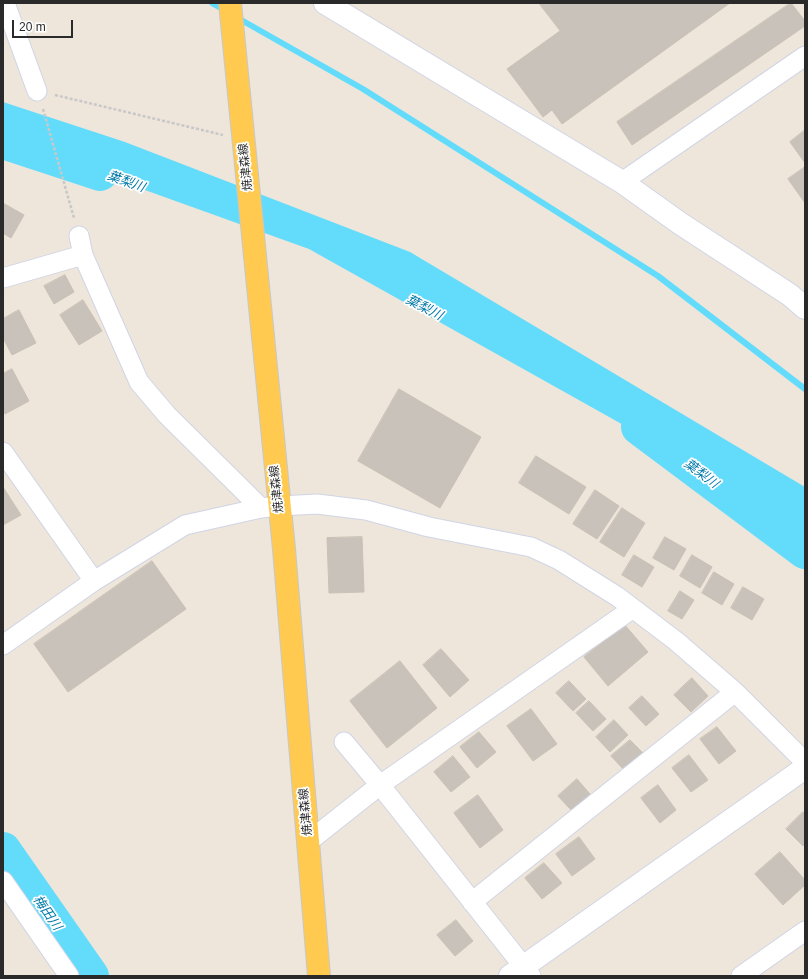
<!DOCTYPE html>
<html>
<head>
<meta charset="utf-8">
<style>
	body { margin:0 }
	#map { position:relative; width:808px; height:979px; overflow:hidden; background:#eee5db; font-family:Arial,sans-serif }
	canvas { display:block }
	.frame { position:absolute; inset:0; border:4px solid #2a2a2a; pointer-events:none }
	.scale { position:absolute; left:12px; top:20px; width:61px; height:18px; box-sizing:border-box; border:2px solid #2a2a2a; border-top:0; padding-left:5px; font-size:12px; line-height:14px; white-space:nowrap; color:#2a2a2a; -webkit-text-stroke:3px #fff; paint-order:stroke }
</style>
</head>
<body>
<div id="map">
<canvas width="808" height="979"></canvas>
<div class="frame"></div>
<div class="scale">20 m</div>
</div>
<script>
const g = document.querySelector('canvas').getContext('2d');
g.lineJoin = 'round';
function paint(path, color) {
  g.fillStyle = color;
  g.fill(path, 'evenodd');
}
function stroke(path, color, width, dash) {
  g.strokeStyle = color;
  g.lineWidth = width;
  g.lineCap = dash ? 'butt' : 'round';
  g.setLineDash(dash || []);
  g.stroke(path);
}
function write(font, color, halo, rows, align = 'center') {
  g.font = font + ' Arial,"Noto Sans JP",sans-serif';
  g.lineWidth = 3.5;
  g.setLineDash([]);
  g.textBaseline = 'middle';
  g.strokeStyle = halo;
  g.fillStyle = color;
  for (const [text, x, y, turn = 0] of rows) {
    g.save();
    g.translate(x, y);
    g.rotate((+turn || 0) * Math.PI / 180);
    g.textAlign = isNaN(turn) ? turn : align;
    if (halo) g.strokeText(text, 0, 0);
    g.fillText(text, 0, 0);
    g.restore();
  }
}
const water = new Path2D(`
	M3,102L125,142L410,252L805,487V534L786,516L309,249L3,139Z`);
const stream = new Path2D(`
	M212,3L225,10
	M236,17L363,89L658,276L805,389`);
const river = new Path2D(`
	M3,141L100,173
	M639,427L805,551
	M3,850L91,976`);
const building = new Path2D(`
	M539,3H730L562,124L552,110L543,117L507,69L560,31Z
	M791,3L805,21V26L632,145L617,122Z
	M805,130V163L790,142Z
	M805,167V203L788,179Z
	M3,203L24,215L11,238L3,233Z
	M65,275L74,292L54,304L44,286Z
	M83,300L102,331L79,345L60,315Z
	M19,310L36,343L12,355L3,338V319Z
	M12,369L29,401L5,414L3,410V374Z
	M399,389L481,437L440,508L358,461Z
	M536,456L586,487L569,514L519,483Z
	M3,487L21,515L3,525Z
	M595,490L619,506L597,539L573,524Z
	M622,508L645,523L624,557L600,542Z
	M362,537L364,592L329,593L327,538Z
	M665,537L686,549L674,570L653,558Z
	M634,555L654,567L642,587L622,575Z
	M692,555L712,567L700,588L680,576Z
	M152,561L186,609L68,692L34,644Z
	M714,572L734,584L722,605L702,593Z
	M743,587L764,599L752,620L731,608Z
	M680,591L694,600L682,619L668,611Z
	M624,624L648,652L608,686L584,657Z
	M441,649L469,680L450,697L423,665Z
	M400,661L437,708L387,748L350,701Z
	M692,678L708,696L691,712L674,695Z
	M569,681L586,699L573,711L556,693Z
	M642,696L659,714L646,726L629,708Z
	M589,701L606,719L593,731L576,713Z
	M531,709L557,744L533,761L507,726Z
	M614,720L628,735L610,752L596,737Z
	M717,727L736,751L719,764L700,739Z
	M479,732L496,752L477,768L460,747Z
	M630,740L644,754L625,771L611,756Z
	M689,755L708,780L691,792L672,768Z
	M453,756L470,777L451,792L434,772Z
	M577,779L590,794L572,811L558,796Z
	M658,785L676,810L660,823L641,798Z
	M478,795L503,830L480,848L454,813Z
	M803,812L805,814V844L803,846L786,829Z
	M579,837L595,859L572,876L556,854Z
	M780,852L805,880V885L783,905L755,874Z
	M544,863L562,883L542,899L525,878Z
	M456,920L473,941L455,956L437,935Z`);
const path = new Path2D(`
	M55,95L223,135
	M43,109L74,218`);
const street = new Path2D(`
	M5,3L37,91
	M622,182L805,56
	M79,236L83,255L139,382L167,415L261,508
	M3,278L83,255
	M3,452L94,581
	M3,645L94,581L185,525L261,508L279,506L317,504L366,510L429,527L531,547L559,560L618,597L676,641L735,692L805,762
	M344,742L380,785L531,976
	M308,842L380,785L632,609
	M3,881L69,976
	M472,902L735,692
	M741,976L805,931`);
const secondary = new Path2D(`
	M325,3L622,182L681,224L790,295L805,308
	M510,976L805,768`);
const primary = new Path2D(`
	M230,3L284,549L319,976`);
const streetNames = [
	["焼津森線",246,167,-96],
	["焼津森線",277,489,-96],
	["焼津森線",306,812,-95]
];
const waterNames = [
	["葉梨川",126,182,20],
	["葉梨川",424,308,27],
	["葉梨川",701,474,37],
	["梅田川",47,913,55]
];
paint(water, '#63dcfb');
stroke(stream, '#63dcfb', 6);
stroke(river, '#63dcfb', 36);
paint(building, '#c9c2bb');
stroke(building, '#cac1b4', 1);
stroke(street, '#d0d5e5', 21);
stroke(secondary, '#d0d5e5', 24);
stroke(primary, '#c8c8c8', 24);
stroke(path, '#c8c8c8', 2.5, [3, 2]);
stroke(street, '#fff', 19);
stroke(secondary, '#fff', 22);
stroke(primary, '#ffca4f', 22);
write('12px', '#2a2a2a', '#fff', streetNames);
write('italic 13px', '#007aa9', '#fff', waterNames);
</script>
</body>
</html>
